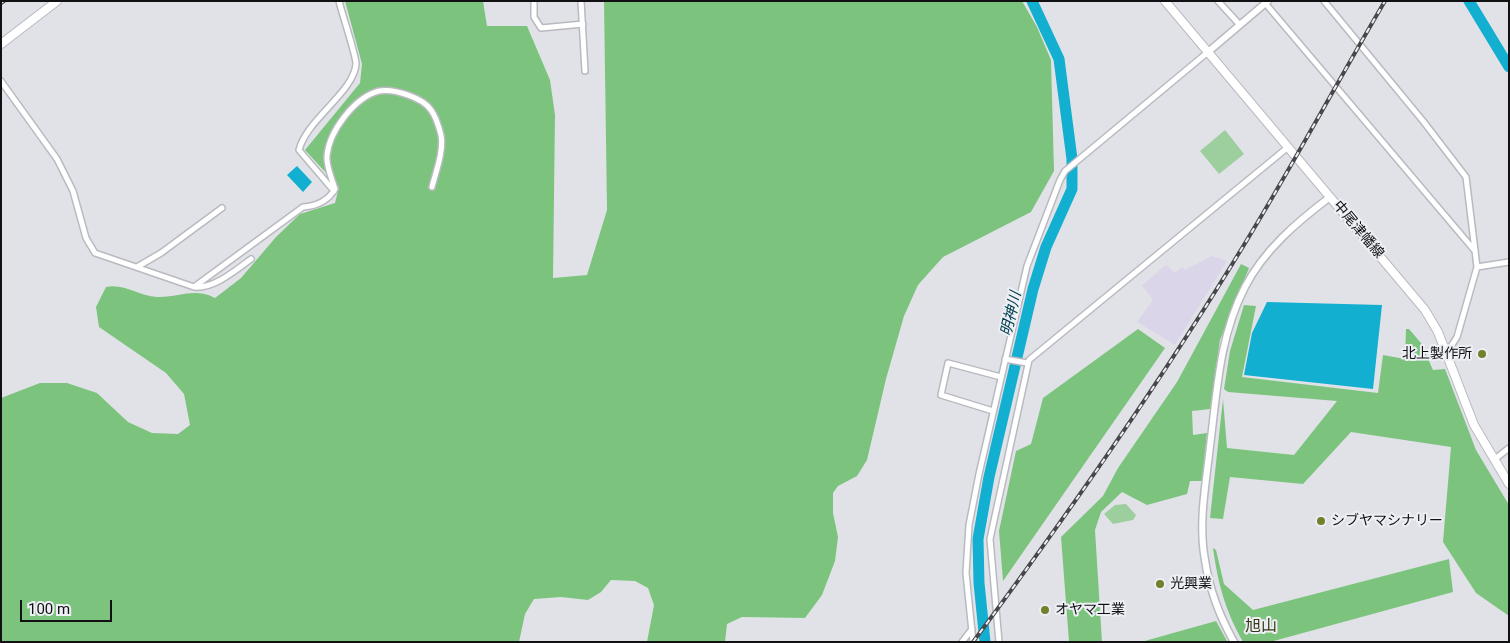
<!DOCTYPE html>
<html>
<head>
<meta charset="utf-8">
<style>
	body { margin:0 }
	#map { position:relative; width:1510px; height:643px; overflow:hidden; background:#e1e2e8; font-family:Roboto,sans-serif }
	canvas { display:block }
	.frame { position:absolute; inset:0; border:2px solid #111113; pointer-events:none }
	.scale { position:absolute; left:20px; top:600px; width:92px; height:22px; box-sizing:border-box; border:2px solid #111113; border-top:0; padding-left:6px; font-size:15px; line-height:18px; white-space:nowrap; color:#111113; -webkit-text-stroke:4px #eeeff5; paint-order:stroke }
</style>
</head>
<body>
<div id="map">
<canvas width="1510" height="643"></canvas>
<div class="frame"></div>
<div class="scale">100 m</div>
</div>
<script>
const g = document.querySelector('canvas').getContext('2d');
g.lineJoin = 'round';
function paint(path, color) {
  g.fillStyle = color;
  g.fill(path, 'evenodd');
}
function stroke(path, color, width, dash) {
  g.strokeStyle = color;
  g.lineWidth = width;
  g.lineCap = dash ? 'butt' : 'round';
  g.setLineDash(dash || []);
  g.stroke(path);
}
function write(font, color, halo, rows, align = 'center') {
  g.font = font + ' Roboto,"Noto Sans JP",sans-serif';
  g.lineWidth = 4;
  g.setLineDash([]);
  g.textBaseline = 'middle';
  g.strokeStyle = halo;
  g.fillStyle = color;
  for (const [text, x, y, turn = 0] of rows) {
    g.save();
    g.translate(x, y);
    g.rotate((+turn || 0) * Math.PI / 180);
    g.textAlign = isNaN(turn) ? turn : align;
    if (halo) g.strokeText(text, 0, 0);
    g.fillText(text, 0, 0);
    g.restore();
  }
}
const industrial = new Path2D(`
	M1212,256L1227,261L1175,345L1137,322L1153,300L1142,285L1166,265L1175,273L1182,267L1185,270Z`);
const green = new Path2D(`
	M1225,130L1244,154L1219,174L1200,151Z
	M1126,504L1136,515L1133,520L1113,524L1104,514L1115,505Z`);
const forest = new Path2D(`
	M345,1H483L487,26H527L550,80L555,115L553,278L587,275L607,210L604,1H1022L1037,27L1051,60L1054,171L1031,212L943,257L918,285L904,316L886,379L867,460L857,476L838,486L833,493V513L838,537L835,561L822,595L805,618L742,617L727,624L725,642H647L654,605L648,588L635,581L611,580L601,592L588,600L561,597L534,599L525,614L519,642H1V398L40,383H67L97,393L128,422L152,433L178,434L190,425L184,394L166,373L99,327L96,307L106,287C124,283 139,296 157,297C178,298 194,287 215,298L241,278L276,237L300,214L335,203L339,187L305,150L360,83L362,64Z
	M1241,264L1249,268L1220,340L1210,409L1192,411L1193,435L1207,433L1202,481H1190L1187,494L1147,505L1122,492L1101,512L1095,530L1102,642H1069L1061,537L1103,496L1118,468L1177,382Z
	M1244,305L1256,306L1242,377L1378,393L1383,355L1405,359L1406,329H1409L1421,343L1433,370L1445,369L1476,450L1509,505V616L1476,593L1443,542L1451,447L1351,432L1303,484L1230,477L1223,519L1210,518L1223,399L1227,448L1294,455L1337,401L1228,392L1224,389L1230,351Z
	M1138,329L1165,348L1003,581L999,531L1016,451L1031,444L1043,398Z
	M1213,548L1216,550L1224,584L1253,610L1449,559L1453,592L1270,642H1243C1225,610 1218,584 1213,548Z
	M1216,621L1227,641L1141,642Z`);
const water = new Path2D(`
	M297,166L312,182L303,192L287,175Z
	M1267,302L1382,305L1373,389L1244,375L1252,333Z`);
const river = new Path2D(`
	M1469,1L1509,67
	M985,642L979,583L978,539L989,477L1033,289L1046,247L1072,189V159L1059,59L1032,1`);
const minor = new Path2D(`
	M534,1V17L541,28L583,24
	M581,1L585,71
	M1218,1L1240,25
	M1324,1L1423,121L1466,177L1477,267L1457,337L1446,354
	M1265,3L1475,251
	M1,81L57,159L73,191L86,238L95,253L194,287L303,207C317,206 328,201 335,189C332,179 326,166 327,156C329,131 355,97 379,91C394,88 423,98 431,110C436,117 439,127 441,135C444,151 436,171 432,187
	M334,191L299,150C307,119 354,92 356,64C356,55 342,14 339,1
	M137,267L161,253L222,208
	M1477,267L1509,262
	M194,287C214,289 236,270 251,259
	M1005,359L1027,363
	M993,411L941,395L948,363L1001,377
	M1495,459L1509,448
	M962,642L972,629
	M973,642L966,573L969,525L979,474L1027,266L1060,180L1065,171L1208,52
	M999,642L990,539L1029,360L1287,148`);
const tertiary = new Path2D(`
	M1208,52L1268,1
	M1234,642C1220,617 1209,588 1205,560C1198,523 1206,483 1210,446C1217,392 1219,337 1245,287C1264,250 1297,222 1330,197`);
const secondary = new Path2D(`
	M1165,1L1425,310L1438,332L1474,425L1509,484
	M1,44L57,1`);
const rail = new Path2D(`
	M1,3L4,1
	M973,642C1074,506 1172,366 1259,220C1302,148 1342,74 1385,1`);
const markers = [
	[1482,354,5,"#727f2b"],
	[1321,521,5,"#727f2b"],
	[1160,584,5,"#727f2b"],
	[1045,610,5,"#727f2b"]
];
const streetNames = [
	["中尾津幡線",1358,230,50]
];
const poiNames = [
	["北上製作所",1472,354,"right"],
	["シブヤマシナリー",1331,521],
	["光興業",1170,584],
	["オヤマ工業",1055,610]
];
const waterNames = [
	["明神川",1012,314,-77]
];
const quarterNames = [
	["旭山",1261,627]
];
paint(industrial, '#dbd5ea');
paint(green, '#9dce9d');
paint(forest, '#7cc47e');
paint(water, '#12afd0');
stroke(river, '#12afd0', 11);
stroke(minor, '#b9bac0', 8);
stroke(tertiary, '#b9bac0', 9);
stroke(secondary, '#b9bac0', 10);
stroke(minor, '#fff', 5);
stroke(tertiary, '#fff', 6);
stroke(secondary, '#fff', 8);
stroke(rail, '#47474a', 4);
stroke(rail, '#eeeff5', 2, [5.5]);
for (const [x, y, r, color] of markers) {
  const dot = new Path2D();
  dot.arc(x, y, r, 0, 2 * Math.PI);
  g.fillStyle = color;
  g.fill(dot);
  stroke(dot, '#eeeff5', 2);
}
write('14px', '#111113', '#eeeff5', streetNames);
write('14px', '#111113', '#eeeff5', poiNames, 'left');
write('italic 15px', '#01404e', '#eeeff5', waterNames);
write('16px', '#343a13', '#eeeff5', quarterNames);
</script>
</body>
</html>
